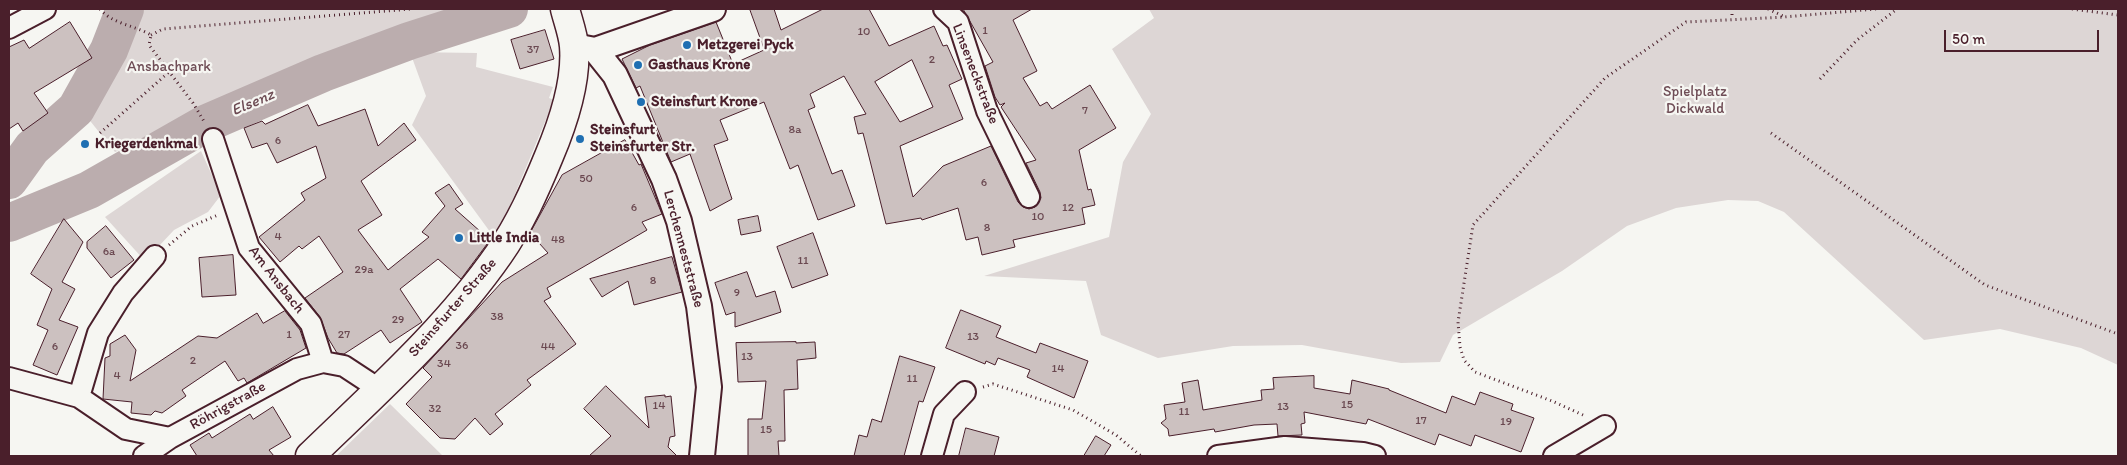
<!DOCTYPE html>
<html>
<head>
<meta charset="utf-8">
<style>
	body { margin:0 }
	#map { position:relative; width:2127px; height:465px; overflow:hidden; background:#f6f6f2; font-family:Itim,sans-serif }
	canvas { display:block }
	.frame { position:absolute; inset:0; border:10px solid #4a1f2b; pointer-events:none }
	.scale { position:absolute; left:1944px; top:30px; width:155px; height:22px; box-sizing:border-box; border:2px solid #4a1f2b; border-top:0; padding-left:6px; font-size:15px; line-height:18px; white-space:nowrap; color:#4a1f2b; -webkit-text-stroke:4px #f6f6f2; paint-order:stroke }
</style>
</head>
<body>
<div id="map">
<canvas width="2127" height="465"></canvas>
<div class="frame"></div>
<div class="scale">50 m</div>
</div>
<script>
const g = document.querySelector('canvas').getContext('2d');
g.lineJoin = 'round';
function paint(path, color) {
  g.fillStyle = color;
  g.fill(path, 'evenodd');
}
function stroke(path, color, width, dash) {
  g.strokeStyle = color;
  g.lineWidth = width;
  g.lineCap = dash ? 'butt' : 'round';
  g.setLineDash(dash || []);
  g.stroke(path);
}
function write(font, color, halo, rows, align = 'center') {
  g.font = font + ' Itim,sans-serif';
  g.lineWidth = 4.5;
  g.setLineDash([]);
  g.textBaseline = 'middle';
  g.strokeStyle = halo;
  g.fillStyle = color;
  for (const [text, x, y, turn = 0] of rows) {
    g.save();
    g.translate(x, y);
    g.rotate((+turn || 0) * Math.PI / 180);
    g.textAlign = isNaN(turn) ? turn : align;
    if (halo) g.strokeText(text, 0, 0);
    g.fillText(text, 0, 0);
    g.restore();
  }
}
const green = new Path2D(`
	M132,9H489L392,40L115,152L83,112Z
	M1149,9H2118V365L2081,348L2000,329L1924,340L1784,212L1758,201L1728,200L1676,208L1627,226L1562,271L1453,335L1440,362L1401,363L1302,345L1233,346L1158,358L1101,335L1086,281L984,276L1109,237L1123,162L1151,114L1112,49L1154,18Z
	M410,52L477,53L476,67L553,87L549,98L554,100L496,240L412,125L426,96Z
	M201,151L221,195L208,212L174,230L145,261L105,217Z
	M390,404L443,456H336Z`);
const river = new Path2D(`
	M9,180L32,148L76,109L109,50L125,9
	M9,223L89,190L205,124L323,73L409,41L509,9`);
const building = new Path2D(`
	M750,9H774L781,30L823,9H869L889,46L934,26L943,46L947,45L962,79L949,85L963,119L900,146L913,197L943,166L991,146L1018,202L1023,207L1029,209L1035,207L1041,198L1040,192L1026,163L1036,160L1001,107L1005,103L1000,105L995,97L985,66L993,62L963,9H1032L1013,20L1037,71L1023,78L1040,106L1047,102L1052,109L1090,85L1116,128L1079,150L1088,190L1091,189L1095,205L1082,208L1085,224L1013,240L1015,247L982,255L978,237L966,240L958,208L922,220L921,218L886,224L863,133L858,134L854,117L866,114L844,76L810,94L815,107L808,110L832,174L842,170L855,206L818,220L798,165L790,169L764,102L720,120L728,140L714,145L732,199L710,211L690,154L671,162L640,86L636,88L622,59L650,45L716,22L733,64L764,50ZM912,60L933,107L900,122L875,82Z
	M70,22L92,58L34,93L48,113L23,131L18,123L9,129V47L24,40L29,48Z
	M545,30L554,59L520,69L511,40Z
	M308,105L318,126L365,109L378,146L404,123L416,140L361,181L382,215L358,230L388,270L429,237L422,232L445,206L435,193L449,184L463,204L455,209L490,240L461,279L438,259L400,289L422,322L390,343L381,330L344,354L337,353L328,338L320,317L305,298L343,272L319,236L302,249L299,246L280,262L259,237L305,200L301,193L326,178L316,146L277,163L267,143L252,148L244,128L262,121L265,124Z
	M625,140L639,165L641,164L662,214L642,222L647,230L547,288L551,297L544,301L576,344L527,380L531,385L495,414L503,424L490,435L475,418L455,439L440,438L406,404L432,377L423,368L502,282L548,253L530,233L562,175Z
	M758,216L761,231L741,235L738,220Z
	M64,219L83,242L62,282L75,289L59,320L78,327L57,375L33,365L48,330L37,325L52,289L31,274Z
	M106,226L134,260L111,278L87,248V242Z
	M813,233L828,275L792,288L777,247Z
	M233,255L236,295L202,297L199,258Z
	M672,257L682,292L634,305L628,281L602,297L590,279Z
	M747,272L756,297L775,291L781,312L735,327V312L726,315L715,283Z
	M961,310L1001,326L996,337L1036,353L1040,343L1088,361L1074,398L1027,377L1030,370L998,358L995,365L986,361L985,364L946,348Z
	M285,311L300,330L306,348L247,383L244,378L238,381L225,361L182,390L186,396L162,413L155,411L151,415L131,413L132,402L103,399L105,358L110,356V344L125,335L136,350L130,381L198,336L217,338L257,313L263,323Z
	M796,342V343L815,342L816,358L797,360L798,389L784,390L785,441H778L779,456H748V419H762L766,381L738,382L736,343Z
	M900,356L935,367L923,402L919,401L904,456H854L859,435L867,437L872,419L881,422Z
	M1314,376V388L1350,394L1352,380L1389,389V390L1446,413L1452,396L1475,405L1480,392L1513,404L1511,410L1534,418L1521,452L1475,435L1471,446L1439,434L1435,445L1368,419L1366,424L1304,412L1305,423L1301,424L1302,435L1278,436L1277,424L1254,425L1215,432L1214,429L1169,436L1168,429L1161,423L1166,419L1164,405L1185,402L1182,383L1198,380L1203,410L1262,400L1261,390L1274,389L1273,378Z
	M606,386L649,428L645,397L665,395V397L671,396L675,436L670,437L668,447L677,456H589L611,436L584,409Z
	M273,407L291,437L269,450L274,456H197L190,445L209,433L212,438L250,414L253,419Z
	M966,428L999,437L994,456H959Z
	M1096,436L1111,445L1104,456H1084Z`);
const path = new Path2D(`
	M100,9C112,24 134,25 151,35L149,45L193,103L205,123
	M1732,9V19
	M1768,9L1783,16
	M2072,9L2118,15
	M151,35L163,29L411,9
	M1820,79L1857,40L1897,9
	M100,133L169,72
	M1771,133L1985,285L2118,334
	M169,245L192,226L218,215
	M983,387L993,384L1073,410L1116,435L1141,456
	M1583,415L1552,401L1475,372L1464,360L1460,347L1458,322L1473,225L1605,78L1686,22L1784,17L1876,9`);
const minor = new Path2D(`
	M944,9L958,22L987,111L1029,197
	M9,28L45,9
	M213,139L249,248L311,324L323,362
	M9,378L79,397L126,429L170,438L297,369L323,362L344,366L379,389
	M79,397L98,333L123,293L155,256
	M144,456L170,438
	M932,456L944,414L965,392
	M1218,456L1285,447L1363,453L1375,456
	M1554,456L1605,426`);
const tertiary = new Path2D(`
	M574,46L595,50L615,75L664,179L679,221L699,306L709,387L702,456
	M595,50L713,9`);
const primary = new Path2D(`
	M310,456C376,392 446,330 499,254C520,224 535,190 549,156C563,123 577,82 574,46C573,34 568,21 565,9`);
const markers = [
	[687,45,5,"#1f6fb2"],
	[638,65,5,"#1f6fb2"],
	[641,102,5,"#1f6fb2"],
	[580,139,5,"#1f6fb2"],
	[85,144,5,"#1f6fb2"],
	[459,238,5,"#1f6fb2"]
];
const numberNames = [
	["1",985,31],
	["10",864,32],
	["37",533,50],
	["2",932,60],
	["7",1085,111],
	["8a",795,130],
	["6",278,141],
	["50",586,179],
	["6",984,183],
	["6",634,208],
	["12",1068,208],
	["10",1038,217],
	["8",987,228],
	["4",278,237],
	["48",558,240],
	["6a",109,252],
	["11",803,261],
	["29a",364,270],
	["8",653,281],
	["9",737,293],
	["38",497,317],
	["29",398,320],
	["1",289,335],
	["27",344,335],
	["13",973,337],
	["36",462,346],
	["6",55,347],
	["44",548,347],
	["13",747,357],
	["2",193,361],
	["34",444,364],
	["14",1058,369],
	["4",117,376],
	["11",912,379],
	["15",1347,405],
	["14",659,406],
	["13",1283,407],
	["32",435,409],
	["11",1184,412],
	["17",1421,421],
	["19",1506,422],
	["15",766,430]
];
const poiNames = [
	["Metzgerei Pyck",697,45],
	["Gasthaus Krone",648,65],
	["Steinsfurt Krone",651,102],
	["Steinsfurt",590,130],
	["Steinsfurter Str.",590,147],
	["Kriegerdenkmal",95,144],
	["Little India",469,238]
];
const parkNames = [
	["Ansbachpark",169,67],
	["Spielplatz",1695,92],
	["Dickwald",1695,109]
];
const streetNames = [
	["Linseneckstraße",975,74,69],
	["Lerchenneststraße",683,249,75],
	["Am Ansbach",276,280,52],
	["Steinsfurter Straße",453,308,-49],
	["Röhrigstraße",228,406,-29]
];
const waterNames = [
	["Elsenz",253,103,-23]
];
paint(green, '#ddd6d5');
stroke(river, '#bbadae', 38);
paint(building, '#ccc1c0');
stroke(building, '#4a1f2b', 1);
stroke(minor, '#4a1f2b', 24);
stroke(tertiary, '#4a1f2b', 28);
stroke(primary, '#4a1f2b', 31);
stroke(path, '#4a1f2b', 3, [1, 4]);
stroke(minor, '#f6f6f2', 20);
stroke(tertiary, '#f6f6f2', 24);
stroke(primary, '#f6f6f2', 28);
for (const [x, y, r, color] of markers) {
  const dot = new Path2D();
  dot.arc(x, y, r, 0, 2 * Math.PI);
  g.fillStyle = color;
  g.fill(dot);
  stroke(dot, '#f6f6f2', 2);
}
write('12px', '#6a4850', null, numberNames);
write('bold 15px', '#4a1f2b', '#f6f6f2', poiNames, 'left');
write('15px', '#6f4d56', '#f6f6f2', parkNames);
write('15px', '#4a1f2b', '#f6f6f2', streetNames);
write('italic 16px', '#6c4a52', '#f6f6f2', waterNames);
</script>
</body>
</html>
